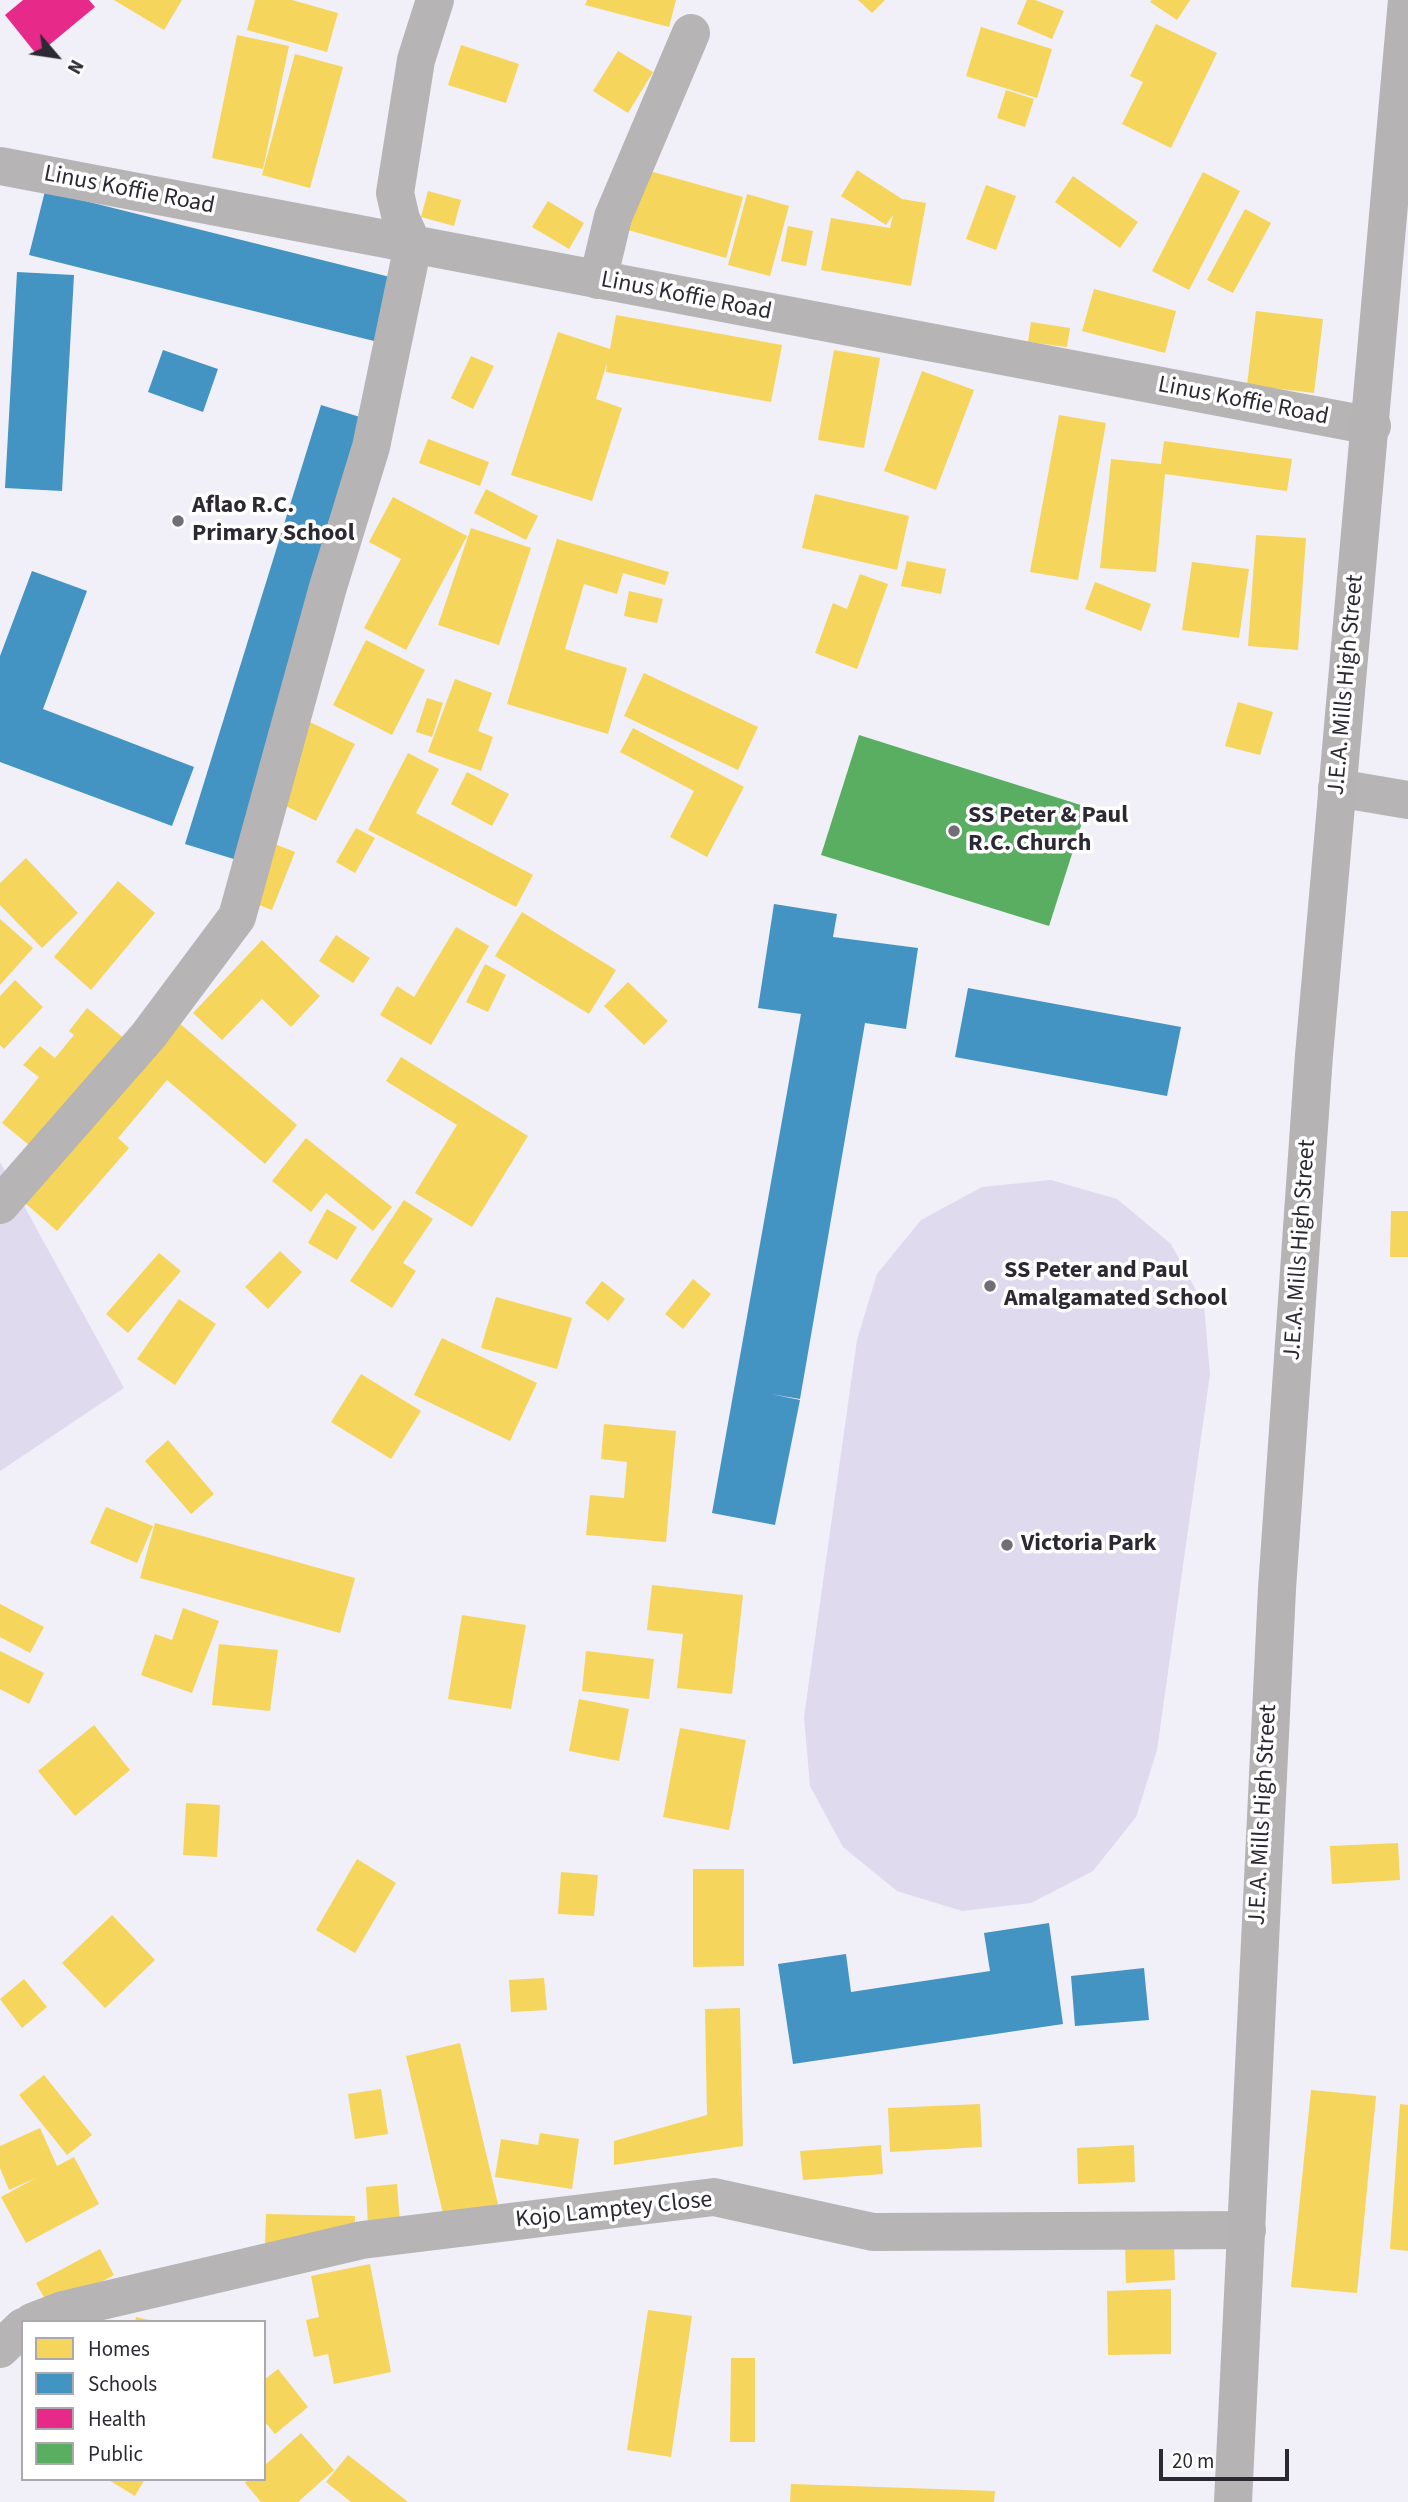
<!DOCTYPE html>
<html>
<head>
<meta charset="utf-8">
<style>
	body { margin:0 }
	#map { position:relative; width:1408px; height:2502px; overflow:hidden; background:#f1eff8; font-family:"Source Sans 3",sans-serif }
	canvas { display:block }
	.legend { position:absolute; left:21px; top:2320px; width:245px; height:161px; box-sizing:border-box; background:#fff; border:2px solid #aba9ad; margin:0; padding:9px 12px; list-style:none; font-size:21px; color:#2c2933 }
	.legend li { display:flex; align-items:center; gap:14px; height:35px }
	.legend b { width:35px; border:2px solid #aba9ad }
	.north { position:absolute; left:21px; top:21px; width:70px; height:70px; -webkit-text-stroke:5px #fff; paint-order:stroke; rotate:119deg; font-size:19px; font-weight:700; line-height:28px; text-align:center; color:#2c2933 }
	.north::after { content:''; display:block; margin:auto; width:24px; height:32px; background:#2c2933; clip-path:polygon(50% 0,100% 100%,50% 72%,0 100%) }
	.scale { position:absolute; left:1159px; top:2449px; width:130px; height:32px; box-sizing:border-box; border:4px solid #2c2933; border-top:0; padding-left:9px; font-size:21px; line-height:24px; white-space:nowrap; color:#2c2933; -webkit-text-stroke:5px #fff; paint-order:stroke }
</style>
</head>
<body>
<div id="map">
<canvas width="1408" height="2502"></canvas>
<ul class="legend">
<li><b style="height:19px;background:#f6d55c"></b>Homes</li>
<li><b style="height:19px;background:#4393c3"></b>Schools</li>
<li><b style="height:19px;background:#e7298a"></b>Health</li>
<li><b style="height:19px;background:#5aae61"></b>Public</li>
</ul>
<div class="north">N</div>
<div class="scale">20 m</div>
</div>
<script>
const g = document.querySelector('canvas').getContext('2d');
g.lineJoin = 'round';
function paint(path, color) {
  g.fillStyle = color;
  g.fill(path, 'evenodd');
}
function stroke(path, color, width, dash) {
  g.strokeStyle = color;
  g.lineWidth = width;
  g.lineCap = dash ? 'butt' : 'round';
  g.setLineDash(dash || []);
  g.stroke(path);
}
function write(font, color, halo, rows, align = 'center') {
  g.font = font + ' "Source Sans 3",sans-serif';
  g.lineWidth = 7;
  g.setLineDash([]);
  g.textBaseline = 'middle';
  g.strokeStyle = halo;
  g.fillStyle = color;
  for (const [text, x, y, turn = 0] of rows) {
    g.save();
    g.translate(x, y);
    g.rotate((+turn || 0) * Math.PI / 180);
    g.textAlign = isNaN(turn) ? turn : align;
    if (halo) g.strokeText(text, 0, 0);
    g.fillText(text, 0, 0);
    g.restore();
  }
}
const green = new Path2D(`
	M0,1162L124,1388L0,1471Z
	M1051,1180L1117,1199L1171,1244L1204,1305L1210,1374L1157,1750L1136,1817L1093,1871L1031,1903L962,1911L897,1891L843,1847L810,1786L804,1717L857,1340L877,1274L921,1220L982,1187Z`);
const homes = new Path2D(`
	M114,0H182L164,30Z
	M255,0H292L338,13L327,52L247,30Z
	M587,0H676L669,27L585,5Z
	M858,0H885L872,13Z
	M1027,0H1035L1064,11L1052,39L1017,24Z
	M1152,0H1190L1177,20L1150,2Z
	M1156,24L1217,53L1171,148L1122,124L1143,82L1130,76Z
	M981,27L1052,49L1037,98L966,76Z
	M237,35L289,46L263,169L212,158Z
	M461,45L519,64L506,103L448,85Z
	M618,51L653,72L628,113L593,91Z
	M295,54L343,67L310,188L262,175Z
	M1006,90L1034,99L1025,127L997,118Z
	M646,170L743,197L726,258L628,230Z
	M857,170L902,199L926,203L911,286L821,270L831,218L890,228L893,215L886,225L841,196Z
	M1203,172L1240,191L1189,290L1152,271Z
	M1073,176L1138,222L1120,248L1055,202Z
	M986,185L1016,196L996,250L966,239Z
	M428,191L461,200L454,226L421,217Z
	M747,194L789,206L770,276L728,265Z
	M548,201L584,223L569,249L532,227Z
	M1245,209L1271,223L1233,293L1207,280Z
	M788,226L813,231L806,266L781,261Z
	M1094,289L1176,311L1165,353L1082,331Z
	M1256,311L1323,319L1314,393L1247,385Z
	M616,315L782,345L771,402L606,372L607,363L596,399L622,408L592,501L511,475L558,332L610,349Z
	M1031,322L1070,328L1067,347L1028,342Z
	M834,350L880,358L864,448L818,440Z
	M471,356L494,366L473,409L451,398Z
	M922,371L974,390L936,490L884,471Z
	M1059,415L1106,423L1078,580L1030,572Z
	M428,439L489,462L480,486L419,463Z
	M1164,441L1292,459L1287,491L1165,474L1156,572L1100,568L1111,459L1161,464Z
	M486,489L538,516L526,540L474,513Z
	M815,494L909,516L897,570L802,548Z
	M393,497L467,536L406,650L364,628L401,559L369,542Z
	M471,528L531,548L499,645L438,625Z
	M1256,535L1306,538L1298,650L1248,646Z
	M557,539L669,572L665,585L623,573L617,594L584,584L565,649L627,668L608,734L507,704Z
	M907,561L946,569L941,594L901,586Z
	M1192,562L1249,569L1239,638L1182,630Z
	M860,574L888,584L857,669L815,653L833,603L847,609Z
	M1095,582L1151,604L1141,631L1085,609Z
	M629,591L663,599L657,623L624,616Z
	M366,640L425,670L392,735L333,705Z
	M644,673L758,727L738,770L624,716Z
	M455,679L492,693L478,731L493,737L481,771L428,752Z
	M427,698L443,703L432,737L416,732Z
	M1238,702L1273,712L1260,755L1225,746Z
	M308,721L355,744L316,821L270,798Z
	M633,728L744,787L707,857L670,837L694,791L620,752Z
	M408,753L439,769L416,813L533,875L516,907L368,830Z
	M467,772L509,794L492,826L451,804Z
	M356,828L375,838L355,873L336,862Z
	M267,841L295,852L272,910L244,899Z
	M26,858L78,913L42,948L0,905V883Z
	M118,881L155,913L91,990L54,957Z
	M522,912L616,970L589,1014L495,956Z
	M0,919L33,948L0,985Z
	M456,927L489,946L431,1045L380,1015L397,986L414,997Z
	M336,935L370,958L353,983L319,961Z
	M262,940L320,996L291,1027L262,999L222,1040L193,1013Z
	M485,964L506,975L488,1012L466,1002Z
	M15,980L43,1007L4,1049L0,1045V996Z
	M628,982L668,1021L644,1045L604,1006Z
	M87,1008L125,1039L34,1149L2,1123L39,1077L23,1065L40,1046L55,1058L74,1035L69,1031Z
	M178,1022L297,1125L265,1164L167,1080L118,1138L129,1148L57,1231L24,1202Z
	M401,1057L528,1136L472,1227L415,1193L457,1125L386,1081Z
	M306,1138L392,1207L373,1231L326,1193L311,1212L272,1181Z
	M404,1200L433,1219L403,1263L416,1271L392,1308L350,1281Z
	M327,1209L357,1227L337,1260L308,1243Z
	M1391,1211H1408V1257H1390Z
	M280,1251L302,1272L268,1309L245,1287Z
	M159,1253L181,1271L128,1333L106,1314Z
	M693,1279L711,1294L683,1329L665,1314Z
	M602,1281L625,1299L608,1321L585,1303Z
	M496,1297L572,1318L557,1369L481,1348Z
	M179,1299L216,1324L175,1385L137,1359Z
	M442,1338L537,1383L510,1441L414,1395Z
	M361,1374L421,1411L391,1459L331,1422Z
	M604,1424L676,1431L666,1542L586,1535L590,1495L624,1498L627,1462L601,1459Z
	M168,1440L214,1494L191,1514L145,1461Z
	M106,1507L153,1526L137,1563L90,1543Z
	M155,1523L355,1578L340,1633L140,1578Z
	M652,1585L743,1595L732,1694L677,1688L683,1634L647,1630Z
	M0,1604L44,1627L30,1653L0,1637Z
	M183,1608L219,1621L192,1693L141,1675L155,1634L172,1640Z
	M462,1615L526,1625L511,1709L448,1699Z
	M219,1644L278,1650L270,1711L212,1705Z
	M0,1651L44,1673L29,1704L0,1689Z
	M586,1651L654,1659L649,1699L582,1691Z
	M579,1699L629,1709L619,1761L569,1751Z
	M94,1725L130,1770L75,1816L38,1771Z
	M680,1728L746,1740L729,1830L663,1817Z
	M186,1803L220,1805L217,1857L183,1855Z
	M1398,1843L1400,1880L1332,1884L1330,1846Z
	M357,1859L396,1883L355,1953L316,1930Z
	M693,1869H744V1966L693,1967Z
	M561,1872L598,1875L594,1916L558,1914Z
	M112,1915L155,1960L105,2008L62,1963Z
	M544,1978L547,2010L511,2012L509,1980Z
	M24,1979L47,2007L22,2028L0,1999Z
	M740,2008L743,2146L614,2165V2141L707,2115L705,2009Z
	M460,2043L498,2204L444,2218L406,2056Z
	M44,2075L92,2135L67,2155L19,2095Z
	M381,2089L388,2134L355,2139L348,2094Z
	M1311,2090L1376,2096L1357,2293L1291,2287Z
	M980,2104L982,2147L890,2152L888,2108Z
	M1400,2104L1408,2105V2251L1390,2249Z
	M40,2128L57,2166L74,2157L99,2204L26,2243L1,2197L36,2178L9,2190L0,2168V2146Z
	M540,2133L579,2139L572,2189L495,2177L501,2139L538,2145Z
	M881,2145L883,2174L803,2180L800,2151Z
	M1134,2145L1135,2182L1078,2184L1077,2148Z
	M397,2184L400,2224L368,2226L366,2187Z
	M266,2214L355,2216L354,2248L265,2247Z
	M1174,2241L1175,2280L1126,2283L1125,2243Z
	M100,2249L114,2275L51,2310L36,2283Z
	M370,2264L391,2372L334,2384L328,2354L314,2357L306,2320L319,2317L311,2276Z
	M1171,2289V2354L1108,2355L1107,2291Z
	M648,2310L692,2316L671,2457L627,2450Z
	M136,2317L154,2321V2322H135Z
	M731,2358H755V2442H730Z
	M278,2369L308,2407L275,2434L264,2421V2380Z
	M301,2433L334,2470L298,2502H261L245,2483L249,2479H264V2466Z
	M348,2455L408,2502H351L326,2482Z
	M107,2479H145L135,2496Z
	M791,2484L995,2491L994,2502H790Z`);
const schools = new Path2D(`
	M45,191L394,278L378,342L29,255Z
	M17,272L74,275L62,491L5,488Z
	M163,350L218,369L203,412L148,392Z
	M321,405L373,421L237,860L185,844Z
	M32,571L87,591L43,709L194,767L172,826L0,762V656Z
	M774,904L837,914L833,937L918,948L906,1029L865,1023L800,1399L771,1394L800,1400L775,1525L712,1513L801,1014L758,1008Z
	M968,988L1181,1027L1167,1096L955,1057Z
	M1049,1923L1063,2024L793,2064L778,1964L846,1954L851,1992L990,1971L984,1933Z
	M1144,1968L1149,2020L1075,2026L1071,1976Z`);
const health = new Path2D(`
	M23,0H89L95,7L37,55L5,15Z`);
const public = new Path2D(`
	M859,735L1087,807L1049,926L821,855Z`);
const minor = new Path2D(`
	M0,166L1372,426
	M598,280L613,217L691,33
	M1337,788L1408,800
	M0,1205L148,1036L237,917L328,587L371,447L413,245L401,219L395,193L416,60L435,0
	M32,2322L63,2310L362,2240L714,2197L873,2232L1247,2230
	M0,2349L23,2327`);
const highway = new Path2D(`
	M1233,2502L1277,1589L1314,1055L1407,0`);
const markers = [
	[178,521,7,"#716e78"],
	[954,831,7,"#716e78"],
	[990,1286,7,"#716e78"],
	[1007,1545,7,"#716e78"]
];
const streetNames = [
	["Linus Koffie Road",129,191,11],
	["Linus Koffie Road",686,297,11],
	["Linus Koffie Road",1243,402,11],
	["J.E.A. Mills High Street",1347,685,-85],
	["J.E.A. Mills High Street",1301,1250,-86],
	["J.E.A. Mills High Street",1264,1815,-87],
	["Kojo Lamptey Close",614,2211,-6]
];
const poiNames = [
	["Aflao R.C.",192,507],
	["Primary School",192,535],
	["SS Peter & Paul",968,817],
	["R.C. Church",968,845],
	["SS Peter and Paul",1004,1272],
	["Amalgamated School",1004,1300],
	["Victoria Park",1021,1545]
];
paint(green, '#dfdaee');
paint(homes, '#f6d55c');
paint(schools, '#4393c3');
paint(health, '#e7298a');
paint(public, '#5aae61');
stroke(minor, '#b6b4b4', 38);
stroke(highway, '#b5b3b4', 38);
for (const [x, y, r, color] of markers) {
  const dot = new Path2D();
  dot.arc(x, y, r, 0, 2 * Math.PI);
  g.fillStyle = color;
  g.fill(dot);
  stroke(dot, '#fff', 2.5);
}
write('24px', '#2c2933', '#fff', streetNames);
write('bold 24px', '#2c2933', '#fff', poiNames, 'left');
</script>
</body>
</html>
